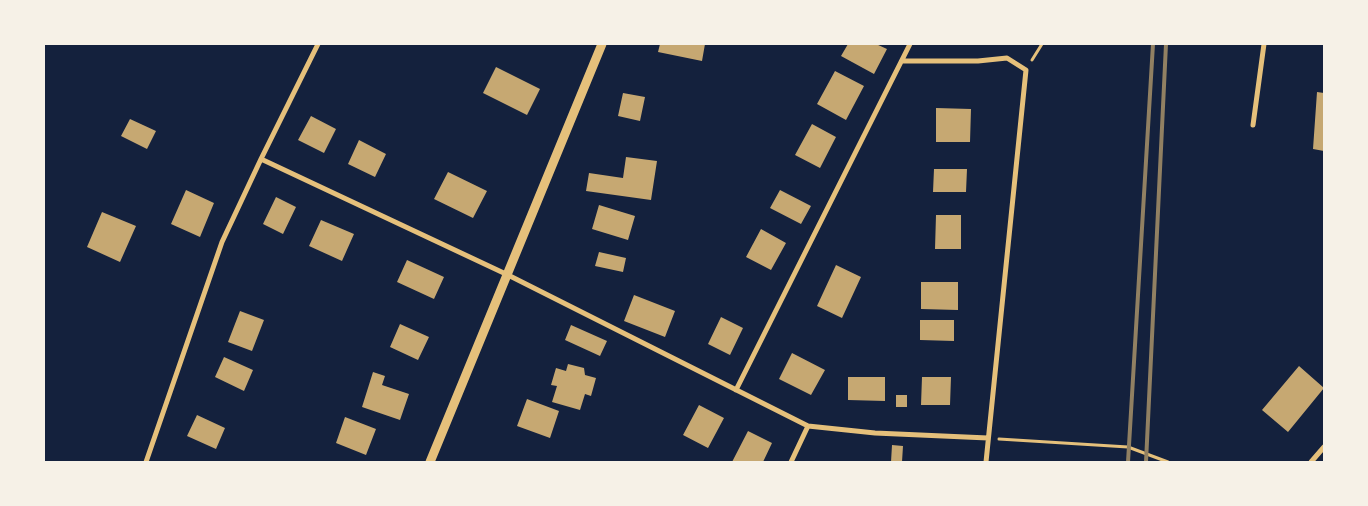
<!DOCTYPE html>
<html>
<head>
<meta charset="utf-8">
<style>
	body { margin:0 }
	#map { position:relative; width:1368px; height:506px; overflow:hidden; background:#14213d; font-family:"Exo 2",sans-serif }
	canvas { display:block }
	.frame { position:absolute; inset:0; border:45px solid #f6f1e7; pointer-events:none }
</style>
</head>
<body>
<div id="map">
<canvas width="1368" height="506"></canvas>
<div class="frame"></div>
</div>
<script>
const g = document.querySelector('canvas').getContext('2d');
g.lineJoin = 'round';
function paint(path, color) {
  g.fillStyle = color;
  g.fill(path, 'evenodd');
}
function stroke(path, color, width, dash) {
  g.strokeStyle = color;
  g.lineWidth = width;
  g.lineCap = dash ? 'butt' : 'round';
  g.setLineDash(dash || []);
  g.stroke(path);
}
const building = new Path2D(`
	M660,44H705L702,61L658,52Z
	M848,44H876L887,49L874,74L841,56Z
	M496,67L540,89L527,115L483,93Z
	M835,71L864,86L846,120L817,104Z
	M1317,92L1324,93V151L1313,149Z
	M623,93L645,97L640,121L618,116Z
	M936,108L971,109L970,142H936Z
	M311,116L336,129L324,153L298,140Z
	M130,119L156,131L147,149L121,136Z
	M812,124L836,137L820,168L795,155Z
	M359,140L386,154L375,177L348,164Z
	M626,157L657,161L651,200L586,191L589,173L623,178Z
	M934,169H967L966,192H933Z
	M448,172L487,191L473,218L434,199Z
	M186,190L214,203L200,237L171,224Z
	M780,190L811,206L801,224L770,208Z
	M276,197L296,207L283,234L263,224Z
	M599,205L635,216L628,240L592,229Z
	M102,212L136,226L120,262L87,247Z
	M936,215H961V249H935Z
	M321,220L354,234L342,261L309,246Z
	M761,229L786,243L771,270L746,257Z
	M599,252L626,258L623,272L595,266Z
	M407,260L444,277L434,299L397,282Z
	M836,265L861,277L842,318L817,306Z
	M921,282H958V310L921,309Z
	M634,295L675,311L665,337L624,321Z
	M240,311L264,320L252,351L228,342Z
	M721,317L743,328L730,355L708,344Z
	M920,320H954V341L920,340Z
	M400,324L429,337L418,360L390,347Z
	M571,325L607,341L600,356L565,340Z
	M792,353L825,370L811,395L779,379Z
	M224,357L253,370L244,391L215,377Z
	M568,364L584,368L585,375L596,378L591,396L585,394L580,410L552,402L557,386L551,385L556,368L566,371Z
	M1299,366L1324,388L1288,432L1262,410Z
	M373,372L385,376L382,385L409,394L400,420L362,407Z
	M848,377H885V401L848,400Z
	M922,377H951L950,405H921Z
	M896,395H907V407H896Z
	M527,399L559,411L550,438L517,426Z
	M699,405L724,418L708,448L683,435Z
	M197,415L225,428L216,449L187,436Z
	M345,417L376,429L366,455L336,443Z
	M748,431L772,443L763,462H732Z
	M892,445L903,446L902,462H891Z`);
const path = new Path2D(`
	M1032,60L1042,44
	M999,439L1128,447L1168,462`);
const minor = new Path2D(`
	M903,61H978L1007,58L1026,70L986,462
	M1253,125L1264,44
	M261,159L508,275L808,426L875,433L988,438
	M736,390L910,44
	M146,462L222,242L261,159L318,44
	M791,462L808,426
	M1311,462L1324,447`);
const tertiary = new Path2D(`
	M430,462L602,44`);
const rail = new Path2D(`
	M1128,462L1153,44
	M1146,462L1166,44`);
paint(building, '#c6a872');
stroke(path, '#e5c07b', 3);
stroke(minor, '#e5c07b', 5);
stroke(tertiary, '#e5c07b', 9);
stroke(rail, '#918062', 4);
</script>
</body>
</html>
